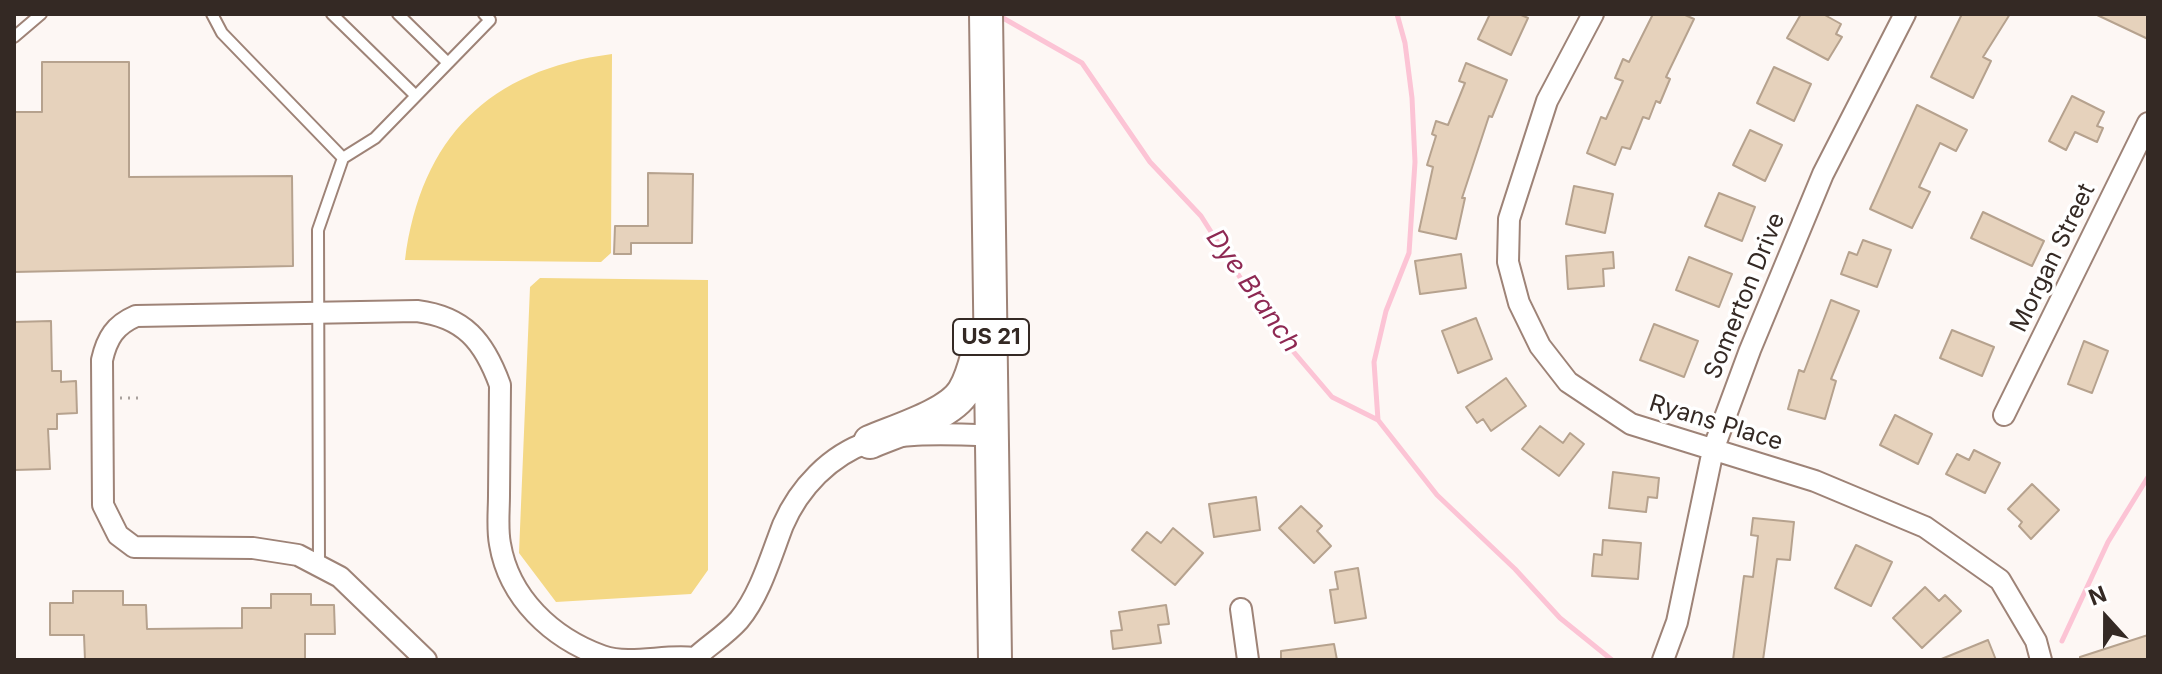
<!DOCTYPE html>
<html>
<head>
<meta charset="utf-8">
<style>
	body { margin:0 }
	#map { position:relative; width:2162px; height:674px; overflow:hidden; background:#fdf7f4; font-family:Inter,sans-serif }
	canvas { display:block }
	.frame { position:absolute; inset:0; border:16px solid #342924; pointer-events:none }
	.north { position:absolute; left:2066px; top:578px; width:80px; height:80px; -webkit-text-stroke:6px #fff; paint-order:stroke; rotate:339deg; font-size:22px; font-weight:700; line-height:32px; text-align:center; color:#342924 }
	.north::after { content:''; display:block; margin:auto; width:28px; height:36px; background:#342924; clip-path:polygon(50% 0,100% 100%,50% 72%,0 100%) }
</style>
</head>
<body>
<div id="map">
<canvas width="2162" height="674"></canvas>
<div class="frame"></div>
<div class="north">N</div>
</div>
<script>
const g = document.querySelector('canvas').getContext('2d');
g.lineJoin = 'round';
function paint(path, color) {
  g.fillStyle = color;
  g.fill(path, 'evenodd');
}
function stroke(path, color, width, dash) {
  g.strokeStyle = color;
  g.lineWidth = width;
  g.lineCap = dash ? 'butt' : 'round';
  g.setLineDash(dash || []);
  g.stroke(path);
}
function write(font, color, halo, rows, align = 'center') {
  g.font = font + ' Inter,sans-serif';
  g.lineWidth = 7;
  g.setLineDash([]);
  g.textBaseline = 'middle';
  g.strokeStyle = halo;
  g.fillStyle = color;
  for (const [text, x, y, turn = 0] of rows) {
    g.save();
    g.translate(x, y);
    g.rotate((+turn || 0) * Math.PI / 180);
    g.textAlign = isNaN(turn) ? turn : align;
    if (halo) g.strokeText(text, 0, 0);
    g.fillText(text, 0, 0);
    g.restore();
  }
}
const green = new Path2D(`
	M612,54L611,253L601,262L405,260C421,137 489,70 612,54Z
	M540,278L708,280V570L691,594L556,602L519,553L530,287Z`);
const stream = new Path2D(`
	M1003,18L1082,63L1150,162L1201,216L1269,323L1332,397L1378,420L1437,495L1515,569L1560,618L1612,660
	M1378,420L1374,362L1386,311L1409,253L1415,162L1412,98L1405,43L1397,14
	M2062,641L2108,542L2148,477`);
const building = new Path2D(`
	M1490,14H1519L1528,18L1511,55L1478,39Z
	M1653,14H1683L1694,19L1666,77L1670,79L1660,103L1656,101L1649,119L1643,117L1630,149L1622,147L1615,165L1587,153L1601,117L1606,119L1623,81L1615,78L1623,59L1629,62Z
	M1801,14H1823L1841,24L1836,34L1842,37L1828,60L1787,38Z
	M1962,14H2010L1983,57L1991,61L1973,98L1931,77Z
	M2095,14H2148V39Z
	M42,62H129V177L292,176L293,266L14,272V112H42Z
	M1466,63L1507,80L1492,117L1489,116L1462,198H1465L1456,239L1419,231L1433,167L1427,165L1436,136L1432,134L1436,121L1448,125L1465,83L1459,81Z
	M1774,67L1811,84L1794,121L1757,103Z
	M2072,96L2104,112L2097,126L2103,128L2097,142L2075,132L2066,150L2049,141Z
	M1917,105L1967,130L1956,151L1940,143L1919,187L1930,192L1912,228L1870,209Z
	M1750,130L1782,145L1765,181L1733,165Z
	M648,173L693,174L692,243H631V254H614L615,226H648Z
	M1574,186L1613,194L1605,233L1566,224Z
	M1719,193L1755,207L1742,241L1705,226Z
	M1983,212L2044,241L2032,266L1971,238Z
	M1863,240L1891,250L1877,287L1841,274L1849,252L1857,255Z
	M1613,252L1614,268L1603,269L1604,286L1568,289L1566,256Z
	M1461,254L1466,288L1420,294L1415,261Z
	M1689,257L1732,274L1719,307L1676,290Z
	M1831,300L1859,311L1831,379L1836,381L1825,419L1788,409L1799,370L1804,372Z
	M1476,318L1492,359L1458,373L1442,331Z
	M51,321L52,371H61V382L76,381L77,413L57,414V429H48L50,469L14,470V322Z
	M1654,324L1698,341L1684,377L1640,360Z
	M1952,330L1994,347L1982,376L1940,358Z
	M2084,341L2108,351L2092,393L2068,384Z
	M1506,378L1526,406L1491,431L1483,419L1477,423L1466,407Z
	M1895,415L1932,434L1918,464L1880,445Z
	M1540,426L1563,443L1570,433L1584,444L1559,476L1522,449Z
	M1974,450L2000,463L1985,493L1946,474L1957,454L1969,460Z
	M1613,472L1659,478L1657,498L1648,497L1646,512L1609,508Z
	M2032,484L2059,510L2031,539L2019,526L2022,522L2008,509Z
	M1256,497L1260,530L1214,537L1209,504Z
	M1301,506L1322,526L1317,531L1331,546L1314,563L1279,528Z
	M1753,518L1794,522L1790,560L1777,559L1763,660H1733L1744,576L1753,577L1758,536L1751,535Z
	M1173,528L1203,553L1175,585L1132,550L1147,532L1161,543Z
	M1603,540L1641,543L1638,579L1592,576L1594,554L1602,555Z
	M1856,545L1892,562L1871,606L1835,588Z
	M1358,568L1366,618L1335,623L1330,590L1338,589L1335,572Z
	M1925,587L1939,601L1945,595L1961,611L1922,648L1893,618Z
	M73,591H123V605H146L147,629L242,628V608H271V594H311V605H334L335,634H305V660H85L84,635H50V603H73Z
	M1166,605L1169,624L1158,625L1161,643L1113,649L1111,631L1122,630L1119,612Z
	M2148,635V660H2080V657Z
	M1988,640L1996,660H1939Z
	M1334,644L1337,660H1281V651Z`);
const path = new Path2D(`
	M120,398H140`);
const lane = new Path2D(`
	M212,14L222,33L343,158L318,230L319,565
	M332,14L416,96
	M398,14L448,63
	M14,37L41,14
	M343,158L375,138L490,20L484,14`);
const street = new Path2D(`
	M1593,14L1547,101L1509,219L1508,262L1519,303L1540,346L1568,382L1631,424L1815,481L1925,527L2000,580L2036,641L2041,660
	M2004,415L2148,123
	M1241,609L1248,660
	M426,660L340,577L298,555L253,548L134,547L118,535L103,505L102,360C107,338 115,325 136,316L417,311C464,317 484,341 500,385C500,422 499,458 499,495C499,511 497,529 500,544C509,598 552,638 602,656C631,666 664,654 694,658
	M693,660C707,646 725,636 739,620C760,595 771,556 783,525C799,488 830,455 869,442C903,431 957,435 992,435
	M1663,660L1677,622L1713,450L1750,350L1823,174L1905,14`);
const primary = new Path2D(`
	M986,14L995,660
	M870,442C895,431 950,415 964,391C974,375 977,353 983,336`);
const shields = [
	[991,337,76]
];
const shieldNames = [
	["US 21",991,337]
];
const streetNames = [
	["Morgan Street",2053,258,-64],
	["Somerton Drive",1745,296,-68],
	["Ryans Place",1716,423,17]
];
const waterNames = [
	["Dye Branch",1253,291,55]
];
paint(green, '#f4d885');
stroke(stream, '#fcc4d5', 5);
paint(building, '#e6d2bc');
stroke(building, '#b6a28e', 2);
stroke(lane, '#9e8377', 14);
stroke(street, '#9e8377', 24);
stroke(primary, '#9e8377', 36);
stroke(path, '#a9a19d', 3, [2, 6]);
stroke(lane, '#fff', 10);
stroke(street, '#fff', 20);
stroke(primary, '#fff', 32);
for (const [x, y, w] of shields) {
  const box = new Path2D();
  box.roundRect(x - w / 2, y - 18, w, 36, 6);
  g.fillStyle = '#fff';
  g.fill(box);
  stroke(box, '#342924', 2);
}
write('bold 22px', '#342924', null, shieldNames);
write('24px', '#342924', '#fff', streetNames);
write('italic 26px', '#8e2953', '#fff', waterNames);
</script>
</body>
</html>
